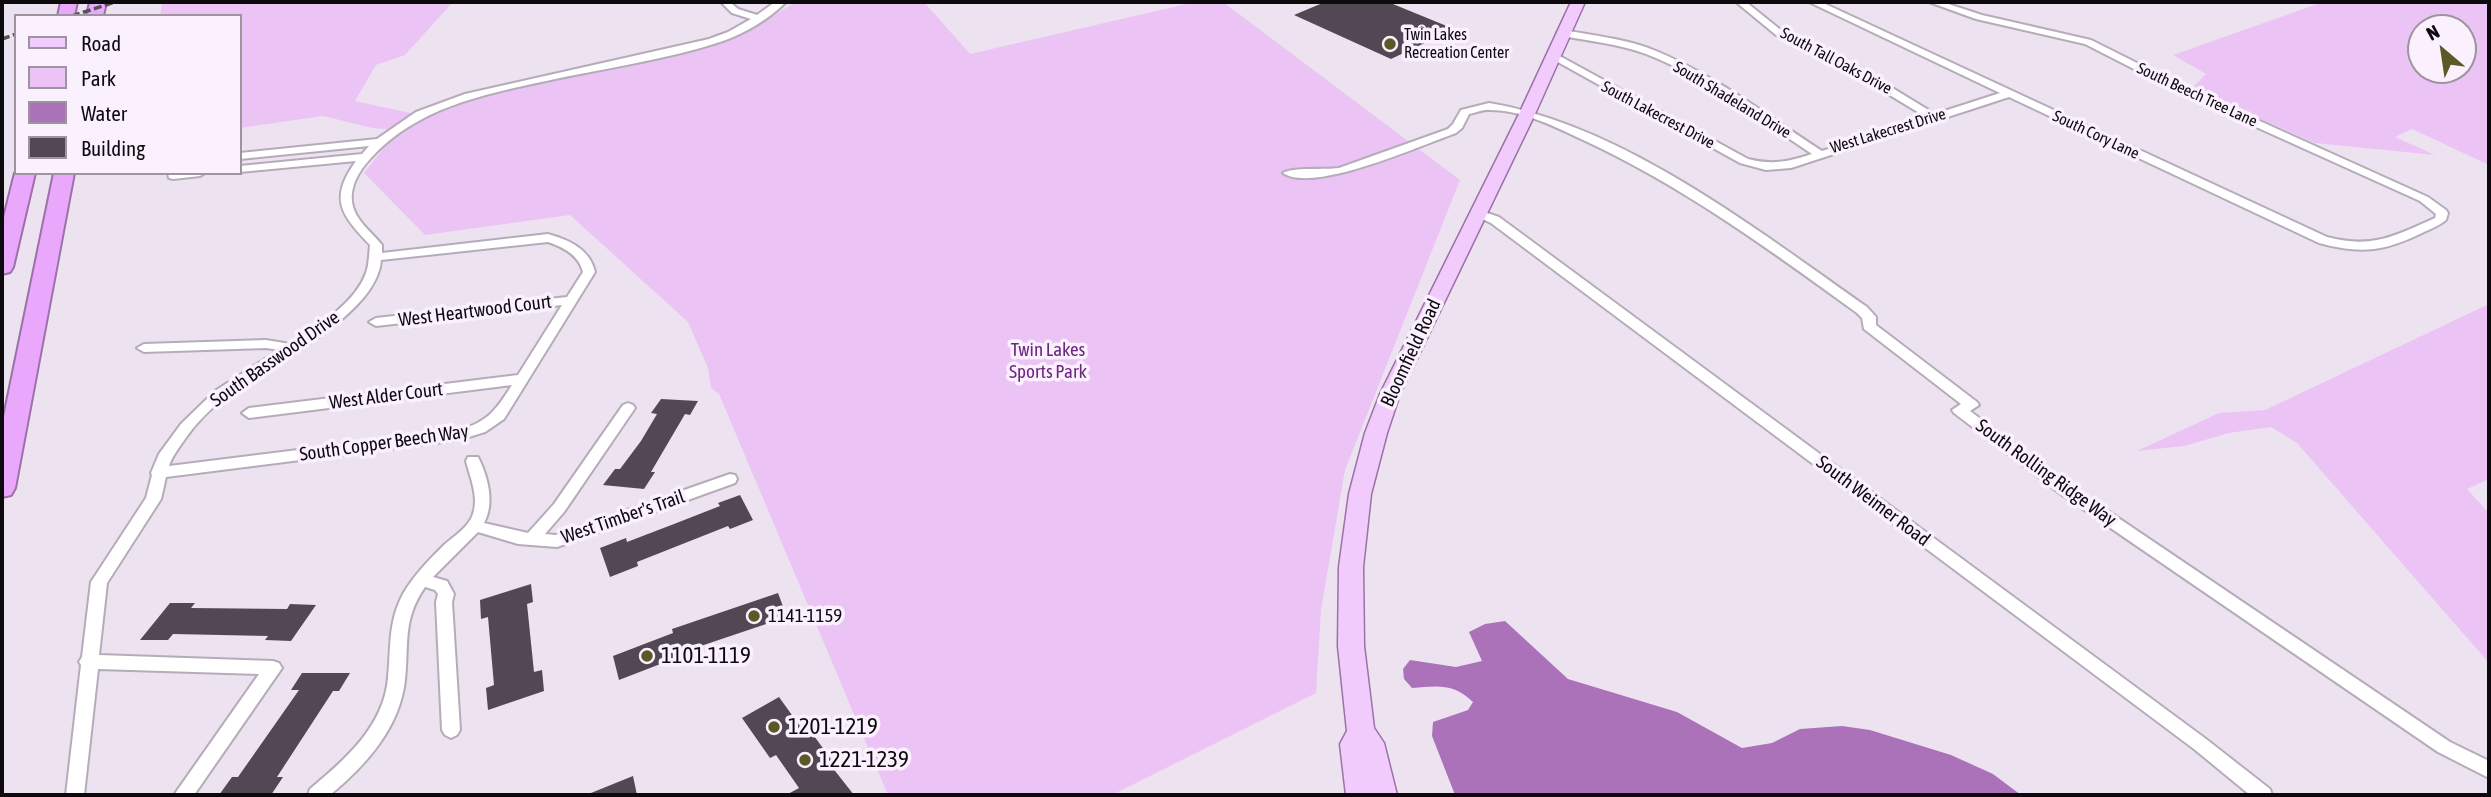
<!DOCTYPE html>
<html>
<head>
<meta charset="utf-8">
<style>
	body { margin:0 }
	#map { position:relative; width:2491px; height:797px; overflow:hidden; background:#ede3f0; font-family:"Asap Condensed",sans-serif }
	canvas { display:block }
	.frame { position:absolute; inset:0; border:4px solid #0d0a0e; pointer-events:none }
	.legend { position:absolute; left:14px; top:14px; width:228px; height:161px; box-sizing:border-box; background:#fbf0fe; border:2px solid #9c949e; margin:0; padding:9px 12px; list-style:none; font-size:21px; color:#0d0a0e }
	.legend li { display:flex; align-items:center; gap:14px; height:35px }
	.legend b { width:35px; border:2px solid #9c949e }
	.north { position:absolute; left:2407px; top:14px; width:70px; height:70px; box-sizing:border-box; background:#fbf0fe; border:2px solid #9c949e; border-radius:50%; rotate:331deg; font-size:19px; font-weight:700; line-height:28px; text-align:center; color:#0d0a0e }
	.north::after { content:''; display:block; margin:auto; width:24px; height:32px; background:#5a5a27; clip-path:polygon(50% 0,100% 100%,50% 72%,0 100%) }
</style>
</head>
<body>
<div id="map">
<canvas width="2491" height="797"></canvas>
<div class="frame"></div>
<ul class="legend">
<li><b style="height:9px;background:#f2cbfd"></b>Road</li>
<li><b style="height:19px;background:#ebc4f5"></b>Park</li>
<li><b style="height:19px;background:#ab72ba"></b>Water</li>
<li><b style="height:19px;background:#514853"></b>Building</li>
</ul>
<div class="north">N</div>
</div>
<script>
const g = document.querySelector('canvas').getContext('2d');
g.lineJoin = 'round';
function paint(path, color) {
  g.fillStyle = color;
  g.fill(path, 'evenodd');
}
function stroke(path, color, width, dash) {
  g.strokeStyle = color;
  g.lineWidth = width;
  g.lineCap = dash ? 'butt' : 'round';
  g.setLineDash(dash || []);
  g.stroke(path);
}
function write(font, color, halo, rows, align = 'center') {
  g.font = font + ' "Asap Condensed",sans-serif';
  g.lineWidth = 7;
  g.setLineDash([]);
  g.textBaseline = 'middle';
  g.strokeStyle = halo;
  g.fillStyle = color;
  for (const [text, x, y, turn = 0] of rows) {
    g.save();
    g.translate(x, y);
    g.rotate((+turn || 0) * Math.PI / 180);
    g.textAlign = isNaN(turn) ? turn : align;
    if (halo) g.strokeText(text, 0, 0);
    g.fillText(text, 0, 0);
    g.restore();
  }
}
const green = new Path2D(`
	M162,2H453L405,55L376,65L355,101L424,116L453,104L723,41L744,33L796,2H924L970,54L1195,2H1223L1460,180L1345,470L1321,610L1316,693L1112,795H888L719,394L711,388L708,368L688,322L570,215L425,235L364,173L398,130L372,128L323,116L240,128V16H160Z
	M2323,2H2489V165L2412,129L2395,137L2435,155L2315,143L2191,89L2206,74L2173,55ZM2463,28V70H2421V28Z
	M2489,304V479L2467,489L2489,513V663L2297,443L2271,427L2229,433L2184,446L2137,451L2219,413L2265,410Z`);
const water = new Path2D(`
	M1505,621L1568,679L1677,712L1742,748L1772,743L1800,729L1842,726L1870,730L1951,755L1993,774L2021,795H1455L1432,736L1433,722L1468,710L1473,702C1453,683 1438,686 1412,688L1404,679L1403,669L1410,660L1456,667L1482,661L1469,632L1485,624Z`);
const building = new Path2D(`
	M1325,2H1388L1454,29L1391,59L1294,15Z
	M661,399L698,401L690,415L685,414L651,472H655L644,489L603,485L615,469H620L641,441L657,414L651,413Z
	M740,495L753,520L730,529L728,526L637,562L638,566L610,577L600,548L626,538L627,542L674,524L720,506L718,503Z
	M531,584L533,602L527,604L534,672L542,670L544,691L488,710L486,688L494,685L488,617L481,619L480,600Z
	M778,593L787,617L680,653L681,656L619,680L613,656L673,633L672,629Z
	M170,603H195L191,608L287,609L290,604L316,605L291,641L265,640L268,636L173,634L168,640H140Z
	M302,673H350L339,691H333L277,777H283L271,795H219L232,777H238L299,690H291Z
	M779,697L807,736L812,733L835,765L832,767L854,795H786L799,788L776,755L770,758L742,718Z
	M633,776L637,795H586Z`);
const minor = new Path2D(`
	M721,2H730L738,9L757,15L775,2H786C769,19 745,33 723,41C666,60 605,68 546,81C481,95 416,108 370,159C359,171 350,186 352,202C355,221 371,231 382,245V253L548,234C569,240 590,249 595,272L504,419L485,432L459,440L166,477L161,499L107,583L99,655L273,661L279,663L282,668L194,795H174L259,674L98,669L84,795H66L81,665L79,662L82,657L91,582L146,498L152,475L151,473L159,454L181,424L215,391L279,350L266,348L144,352L137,348L144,344L266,340L290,344C316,327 355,304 366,273C369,265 369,254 370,245C342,215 328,200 356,161L240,172V166L362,154L369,146L240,159V153L377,139L416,112L465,94L709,39L728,32L751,19L732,13ZM548,242C563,247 579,255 583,272L567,297L376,318L369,322L376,326L562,305L518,375L249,408L242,413L249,418L512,385C496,410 488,422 459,430L169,466C172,456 179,448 185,439C196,423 212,407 227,396C269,365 377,316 381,260Z
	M1736,2H1746L1782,31L1858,67L1935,114L2000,93L1809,2H1821L2327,237C2372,249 2395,236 2435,218L2436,214L2420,201L2183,94L2085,44L1976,19L1929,2H1942L1982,15L2091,40L2191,90L2428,197L2446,210L2448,213L2446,220C2439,226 2430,229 2422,233C2383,252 2360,254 2319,243L2009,97L1791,168L1766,170L1740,163L1547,56L1556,54L1748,159C1772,165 1788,162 1812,154C1759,119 1706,77 1646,54C1619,44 1590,41 1562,36L1557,33L1562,30C1593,35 1627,39 1656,51C1716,76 1768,116 1822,151L1926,117L1850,71L1776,35Z
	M1489,103C1623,125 1757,230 1867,307L1876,317V325L1977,402L1979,405L1970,411L2068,484L2450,742L2489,761V778L2438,752L2058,492L1954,413L1952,410L1961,404L1864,329L1862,318L1857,313C1769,249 1681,185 1581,139C1554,126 1521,110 1490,110C1483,109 1476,113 1469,114L1462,128L1456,133C1422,145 1313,194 1283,173C1292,167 1325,170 1339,168L1448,129L1453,124L1461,110Z
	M168,173H205L200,176L173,179L169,178Z
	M1478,210L1499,217L2206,739L2270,789L2272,795H2250L2194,749L1491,223L1472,214Z
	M628,403L633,405L635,408L633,411L564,512L545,534L556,535L730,474L735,475L737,479L735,483L557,547L518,544L478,532L433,577L447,581L454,594L452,602L460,730L457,735L451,738L445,735L442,730L436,602L438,594L435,590L425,587C402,620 409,644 405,680C400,728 365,766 330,795H308L310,789C345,760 384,726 388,678C391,647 388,622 403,594C414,575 429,560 444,545C454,536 469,527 473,514C479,497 470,477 466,461L468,457H478C488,477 495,503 484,523L528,533L554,504L623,405Z`);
const primary = new Path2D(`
	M1571,2H1585L1535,114L1400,394L1387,433L1371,494L1363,567L1364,646L1374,728L1384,743L1397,795H1346L1340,744L1347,731L1338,646L1339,567L1349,494L1365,433L1380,394L1519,114Z`);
const motorway = new Path2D(`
	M61,2H77L74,16H58Z
	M90,2H106L103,16H87Z
	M15,173H35L13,267L10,272L2,274V225Z
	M54,173H74L15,488L11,495L2,497V426Z`);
const rail = new Path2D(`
	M72,16L115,2
	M2,39L16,34`);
const markers = [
	[1390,44,7,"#5a5a27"],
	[754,616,7,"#5a5a27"],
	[647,656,7,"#5a5a27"],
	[774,727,7,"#5a5a27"],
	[805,760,7,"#5a5a27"]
];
const farPoinames = [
	["Twin Lakes",1404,35],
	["Recreation Center",1404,53]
];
const farStreetnames = [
	["South Tall Oaks Drive",1836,61,28],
	["South Beech Tree Lane",2197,95,25],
	["South Shadeland Drive",1732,100,31],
	["South Lakecrest Drive",1658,115,28],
	["West Lakecrest Drive",1888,131,-17],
	["South Cory Lane",2096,135,25]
];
const streetNames = [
	["West Heartwood Court",475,311,-7],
	["Bloomfield Road",1411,353,-65],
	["South Basswood Drive",275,359,-35],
	["West Alder Court",386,396,-7],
	["South Copper Beech Way",384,443,-8],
	["South Rolling Ridge Way",2046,473,36],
	["South Weimer Road",1873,501,37],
	["West Timber's Trail",623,517,-19]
];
const parkNames = [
	["Twin Lakes",1048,350],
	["Sports Park",1048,372]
];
const poiNames = [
	["1141-1159",768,616]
];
const nearPoinames = [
	["1101-1119",661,656],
	["1201-1219",788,727],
	["1221-1239",819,760]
];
paint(green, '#ebc4f5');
paint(water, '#ab72ba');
paint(building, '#514853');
stroke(minor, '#b6acb9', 4);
stroke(primary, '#9c71a8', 3);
stroke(motorway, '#9c71a8', 4);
paint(minor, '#fff');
paint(primary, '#f2cbfd');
paint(motorway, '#e9a8fb');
stroke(rail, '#565158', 3.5, [8, 3.5]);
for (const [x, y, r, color] of markers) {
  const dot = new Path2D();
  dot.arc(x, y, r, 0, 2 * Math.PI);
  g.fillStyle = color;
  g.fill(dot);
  stroke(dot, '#fbf0fe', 2.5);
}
write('16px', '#0d0a0e', '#fbf0fe', farPoinames, 'left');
write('16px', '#0d0a0e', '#fbf0fe', farStreetnames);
write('19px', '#0d0a0e', '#fbf0fe', streetNames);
write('19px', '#6d277e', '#fbf0fe', parkNames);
write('19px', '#0d0a0e', '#fbf0fe', poiNames, 'left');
write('23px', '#0d0a0e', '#fbf0fe', nearPoinames, 'left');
</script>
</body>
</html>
